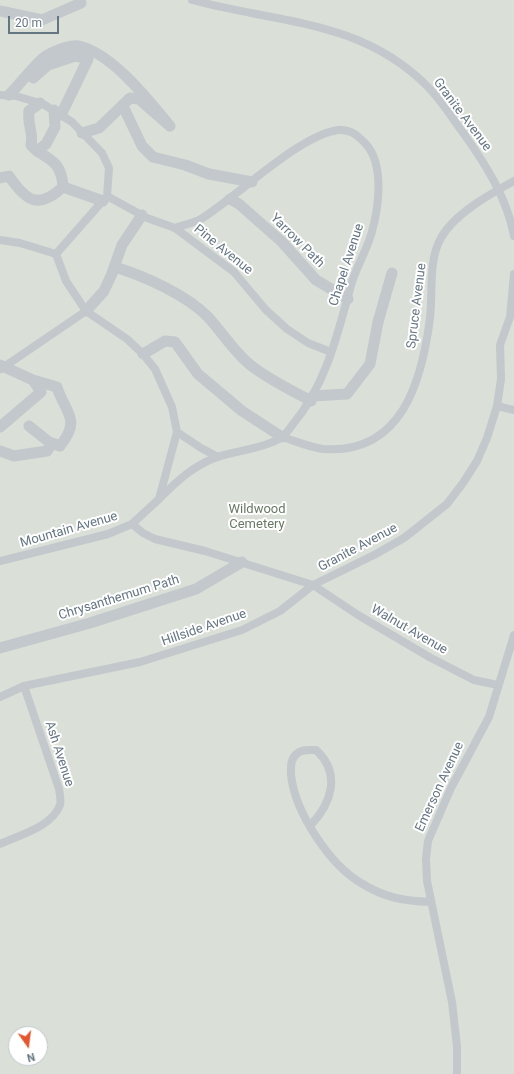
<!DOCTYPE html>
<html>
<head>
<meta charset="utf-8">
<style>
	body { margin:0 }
	#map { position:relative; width:514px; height:1074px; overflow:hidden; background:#fafaf8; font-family:Roboto,sans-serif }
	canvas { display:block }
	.north { position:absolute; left:8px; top:1026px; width:40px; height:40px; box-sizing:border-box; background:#fff; border:1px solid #c1c8cd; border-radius:50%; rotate:166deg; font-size:11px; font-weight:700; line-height:16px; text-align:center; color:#657683 }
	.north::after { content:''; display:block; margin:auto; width:14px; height:18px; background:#e4572e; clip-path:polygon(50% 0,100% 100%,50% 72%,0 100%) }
	.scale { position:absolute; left:8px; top:16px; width:51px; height:18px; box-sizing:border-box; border:2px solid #657683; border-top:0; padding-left:5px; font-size:12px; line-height:14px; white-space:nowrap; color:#657683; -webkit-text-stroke:3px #fff; paint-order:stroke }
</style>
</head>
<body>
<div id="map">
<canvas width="514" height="1074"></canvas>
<div class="north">N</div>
<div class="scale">20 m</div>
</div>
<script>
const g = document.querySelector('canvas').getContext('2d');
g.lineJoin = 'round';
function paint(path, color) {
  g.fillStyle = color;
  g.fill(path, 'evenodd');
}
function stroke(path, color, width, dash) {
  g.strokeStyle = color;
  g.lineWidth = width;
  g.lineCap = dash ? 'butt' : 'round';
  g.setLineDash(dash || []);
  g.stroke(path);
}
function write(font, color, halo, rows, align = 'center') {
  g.font = font + ' Roboto,sans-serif';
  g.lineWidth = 4;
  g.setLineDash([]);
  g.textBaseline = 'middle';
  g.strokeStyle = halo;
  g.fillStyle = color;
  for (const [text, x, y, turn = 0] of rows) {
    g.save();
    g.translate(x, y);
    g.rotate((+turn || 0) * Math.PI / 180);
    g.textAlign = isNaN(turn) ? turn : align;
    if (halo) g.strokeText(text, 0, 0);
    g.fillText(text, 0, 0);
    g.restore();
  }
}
const green = new Path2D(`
	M0,0H514V1074H0ZM16,1034H40V1058H16Z`);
const service = new Path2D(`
	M192,0C276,23 360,19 427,86C441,100 452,118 464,134C486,165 507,198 514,236
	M0,95L16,96L43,104L72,122L102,153L109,168L107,196L56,254
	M107,196L147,218L175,228L234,272L266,310L287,329L308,343L331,352
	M0,240L20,243L56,254
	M1,369L86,311
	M497,406L514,410
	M177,432L201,448L218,457
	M282,437C295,441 309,447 323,449C402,455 422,381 430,318C433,294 428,260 441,238C454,214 490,194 514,181
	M159,499C177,481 193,466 217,457C236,451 266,448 282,437C286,434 290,428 293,424C327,384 338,331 352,282C357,266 366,251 371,235C379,208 385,164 365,143C357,135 350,129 339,130C300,134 237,197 201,219C194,223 183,225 175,228
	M132,524L143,533L155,539L205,551L313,585L358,615L431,658L474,680L498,685
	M0,561L108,534L132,524L159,499L177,432L172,407L155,369L143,354L127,339L86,311L66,281L56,254
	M0,697L24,686L140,662L242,630L280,611L313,585L374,555L404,538L447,504L463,483L477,461L487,438L497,406L501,379L500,345L510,317L514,274
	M310,826C331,804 342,774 316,750C310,750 302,749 298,753C290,758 291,767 291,775C295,812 329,864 361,883C385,898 404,901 431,902
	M0,844C19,835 52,827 60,805C61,800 60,794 59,789L24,686
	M457,1074V1046L452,1002L427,881L426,859L428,841L451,788L489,717L514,635`);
const pedestrian = new Path2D(`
	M0,11L42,20L81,3
	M33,78L48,65L75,56L88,59L61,115
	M9,95C20,84 30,70 42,59C49,53 70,44 79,46C112,53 150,102 170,126L139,99L130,98L99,128L82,133
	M40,103L29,111C27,125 34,133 31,145L37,151L46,144L55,127L54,110
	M123,106L142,146L153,157L185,165L209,174L252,182
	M37,151C54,161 62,166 63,187L103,201
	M0,178L9,176C26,201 38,210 63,187
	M230,199L239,204L282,242L316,280L348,299
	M112,273L122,245L142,215
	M86,311L104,291L115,267C144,276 187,295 208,317C223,333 235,354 253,367C270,380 291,390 311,401
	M143,354L165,341L175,342L198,374L242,411L282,437
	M0,365L33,380L57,387C65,413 82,419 60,446L49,442L29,426
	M313,396L347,394L370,364L378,322L392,273
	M0,427L41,392L33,380
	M0,451L14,456L47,451L52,443
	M0,648L90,623L196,589L242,562`);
const streetNames = [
	["Granite Avenue",462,115,53],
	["Yarrow Path",297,241,45],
	["Pine Avenue",223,250,39],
	["Chapel Avenue",347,265,-72],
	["Spruce Avenue",417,306,-83],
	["Mountain Avenue",69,530,-16],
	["Granite Avenue",358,548,-28],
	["Chrysanthemum Path",119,598,-17],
	["Hillside Avenue",204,628,-19],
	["Walnut Avenue",409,630,30],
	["Ash Avenue",59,754,72],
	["Emerson Avenue",440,787,-65]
];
const parkNames = [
	["Wildwood",257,510],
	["Cemetery",257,525]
];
paint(green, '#dadfd7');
stroke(service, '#c3c8cc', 8);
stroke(pedestrian, '#c3c8cc', 11);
write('13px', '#657683', '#fff', streetNames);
write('13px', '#687a64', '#fff', parkNames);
</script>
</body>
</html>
